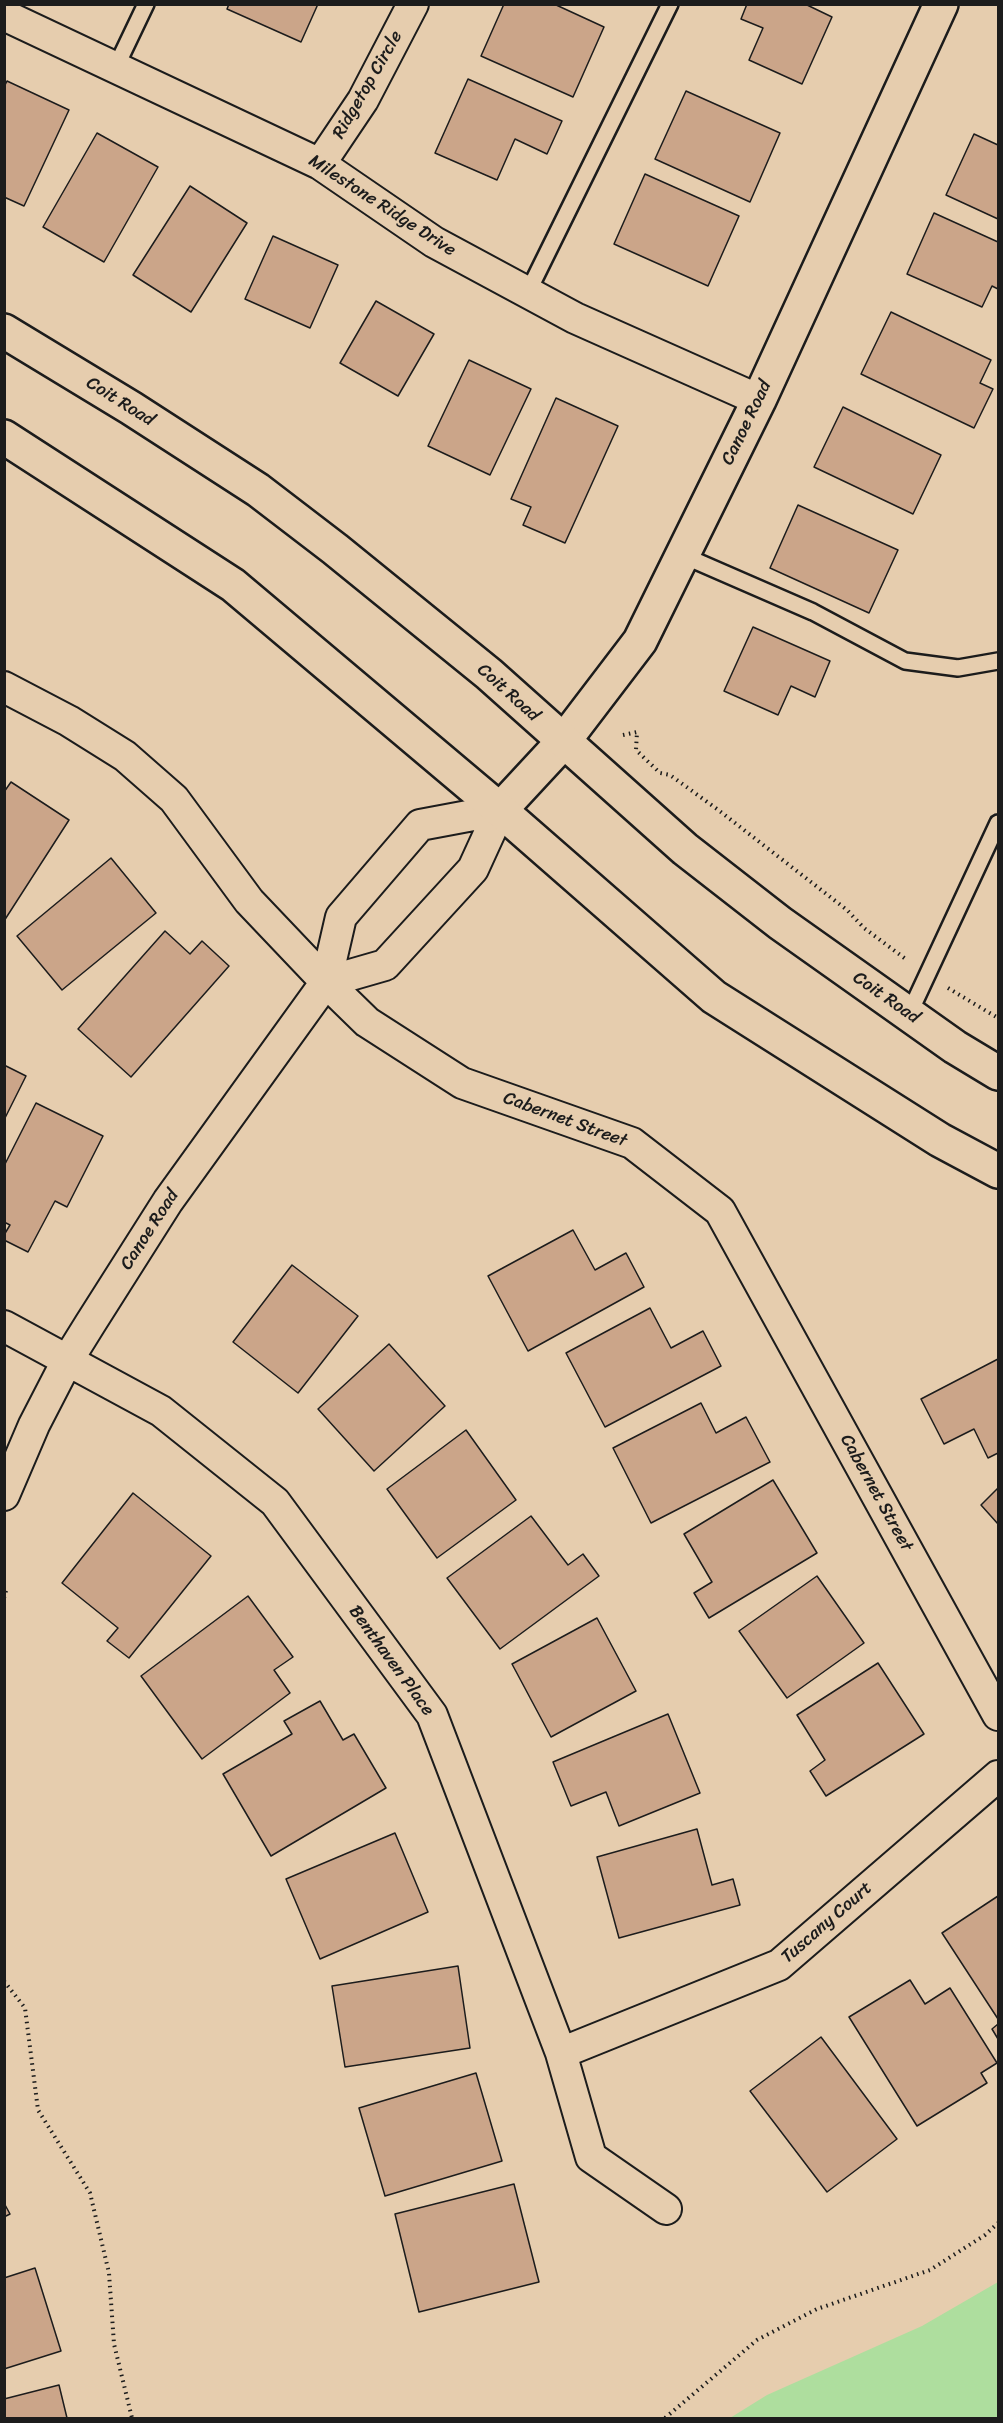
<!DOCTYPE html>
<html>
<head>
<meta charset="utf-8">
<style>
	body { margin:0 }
	#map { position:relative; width:1003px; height:2423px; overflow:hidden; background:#e6cdae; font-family:Sriracha,sans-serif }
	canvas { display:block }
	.frame { position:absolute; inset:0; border:6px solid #1c1c1c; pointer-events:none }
</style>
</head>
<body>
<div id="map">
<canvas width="1003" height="2423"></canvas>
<div class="frame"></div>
</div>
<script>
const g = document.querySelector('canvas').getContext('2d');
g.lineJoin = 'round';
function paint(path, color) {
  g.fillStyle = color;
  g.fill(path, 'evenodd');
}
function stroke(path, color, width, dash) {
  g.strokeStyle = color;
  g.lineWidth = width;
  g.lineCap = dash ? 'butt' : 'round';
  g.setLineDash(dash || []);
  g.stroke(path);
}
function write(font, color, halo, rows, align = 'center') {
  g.font = font + ' Sriracha,sans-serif';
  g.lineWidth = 4.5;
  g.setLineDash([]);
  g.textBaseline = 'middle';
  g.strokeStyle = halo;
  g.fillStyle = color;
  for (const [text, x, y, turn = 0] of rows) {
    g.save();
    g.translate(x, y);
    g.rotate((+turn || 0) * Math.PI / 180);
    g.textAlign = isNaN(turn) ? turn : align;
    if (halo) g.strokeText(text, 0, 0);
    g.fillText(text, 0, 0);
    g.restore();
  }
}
const green = new Path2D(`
	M998,2282V2418H730L767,2395L922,2326Z`);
const building = new Path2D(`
	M229,4H318L301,42L227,9Z
	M504,4H554L604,27L573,97L481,56Z
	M747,4H805L832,17L802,84L749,60L763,28L741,19Z
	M468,79L562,121L547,154L515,139L497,180L435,153Z
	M7,81L69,110L24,206L4,197V87Z
	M686,91L780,133L750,202L655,159Z
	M97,133L158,167L104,262L43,227Z
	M974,134L998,145V219L946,195Z
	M645,174L739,216L708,286L614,244Z
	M190,186L247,223L191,312L133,275Z
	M934,213L998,242V289L992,286L982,307L907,274Z
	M273,236L338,265L310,328L245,299Z
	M376,301L434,334L398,396L340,363Z
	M891,312L991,360L980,383L993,389L974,428L861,374Z
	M469,360L531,389L490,475L428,446Z
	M556,398L618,426L565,543L523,525L531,507L511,499Z
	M843,407L941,455L913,514L814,467Z
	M798,505L898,550L869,613L770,568Z
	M753,627L830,661L815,697L791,686L778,715L724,691Z
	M11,782L69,820L4,921V792Z
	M111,858L156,913L62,990L17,936Z
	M165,931L190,954L202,941L229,966L131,1077L78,1029Z
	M4,1065L26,1076L4,1120Z
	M36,1103L103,1136L67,1207L55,1201L28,1252L4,1240V1235L10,1225L4,1222V1166Z
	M573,1230L595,1270L626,1253L644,1287L528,1351L488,1276Z
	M292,1265L358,1316L298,1393L233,1342Z
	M650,1308L671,1348L703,1331L721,1366L605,1427L566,1353Z
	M389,1344L445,1406L374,1471L318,1409Z
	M998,1359V1453L988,1458L974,1429L944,1444L921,1399Z
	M701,1403L716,1433L746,1417L770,1462L651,1523L613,1448Z
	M466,1430L516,1500L437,1558L387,1489Z
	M773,1480L817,1553L709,1618L694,1593L712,1582L684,1534Z
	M998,1488V1524L981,1505Z
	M133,1493L211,1556L129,1658L107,1641L118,1628L62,1583Z
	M531,1516L568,1565L583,1554L599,1576L500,1649L447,1578Z
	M817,1576L864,1643L787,1698L739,1631Z
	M248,1596L293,1657L274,1670L290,1693L202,1759L141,1676Z
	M597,1618L636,1691L551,1737L512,1664Z
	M878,1663L924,1734L826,1796L810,1771L825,1760L797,1715Z
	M320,1701L343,1740L354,1734L386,1788L271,1856L223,1774L292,1734L284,1721Z
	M668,1714L700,1793L619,1826L606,1792L571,1806L553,1762Z
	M697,1829L712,1885L733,1879L740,1905L619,1938L597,1857Z
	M395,1833L428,1912L320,1959L286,1879Z
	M998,1896V2019L942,1933Z
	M458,1966L470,2048L345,2067L332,1986Z
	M910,1980L925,2004L950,1988L997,2063L981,2073L987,2083L917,2126L849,2017Z
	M998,2024V2039L992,2029Z
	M821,2037L897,2139L827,2192L750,2091Z
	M476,2073L502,2161L385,2196L359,2108Z
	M514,2184L539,2282L419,2312L395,2214Z
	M4,2203L10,2214L4,2217Z
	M35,2268L61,2351L4,2369V2278Z
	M59,2385L67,2418H4V2399Z`);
const path = new Path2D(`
	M623,735L637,732L636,750L660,773L670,775L717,809L847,910L864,928L907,960
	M948,988L998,1018
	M4,1598L7,1587
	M4,1981L25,2008L38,2110L90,2193L109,2273L114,2344L132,2418
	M665,2418L757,2340L817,2309L930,2270L985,2235L998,2223`);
const service = new Path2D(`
	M115,69L146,4
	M528,292L670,4
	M682,555L813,612L905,661L958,668L998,661
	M909,1014L998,823`);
const minor = new Path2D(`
	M4,15L320,164L434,242L575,318L759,400
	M320,164L363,100L413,4
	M4,687L69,721L125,756L174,799L249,901L326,982L367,1022L462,1083L632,1143L720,1211L998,1715
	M326,982L385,965L473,869L500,810
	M4,1326L161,1411L275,1502L432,1715L561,2053L591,2157L666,2209
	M4,1495L34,1425L67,1361L90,1324L168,1201L326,982L341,917L420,825L500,810
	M561,2053L779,1965L998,1776`);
const tertiary = new Path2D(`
	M500,810L563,742L640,641L759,400L941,4`);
const secondary = new Path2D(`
	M4,331L131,408L258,490L335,549L489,674L685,849L780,923L955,1047L998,1073
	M4,437L233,585L500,810L714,997L940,1140L998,1171`);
const streetNames = [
	["Ridgetop Circle",368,85,-60],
	["Milestone Ridge Drive",382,206,33],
	["Coit Road",120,402,32],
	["Canoe Road",747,423,-64],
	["Coit Road",508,693,42],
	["Coit Road",886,998,35],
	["Cabernet Street",565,1120,20],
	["Canoe Road",150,1230,-57],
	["Cabernet Street",876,1493,61],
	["Benthaven Place",391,1661,54],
	["Tuscany Court",827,1923,-41]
];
paint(green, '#aede9e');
paint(building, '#cba589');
stroke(building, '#1c1c1c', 1.5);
stroke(service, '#1c1c1c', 20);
stroke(minor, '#1c1c1c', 34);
stroke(tertiary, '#1c1c1c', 38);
stroke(secondary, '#1c1c1c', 38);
stroke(path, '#1c1c1c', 4, [1.5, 4.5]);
stroke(service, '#e6cdae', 15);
stroke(minor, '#e6cdae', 30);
stroke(tertiary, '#e6cdae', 33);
stroke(secondary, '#e6cdae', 33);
write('18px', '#1c1c1c', '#e6cdae', streetNames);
</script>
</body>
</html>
